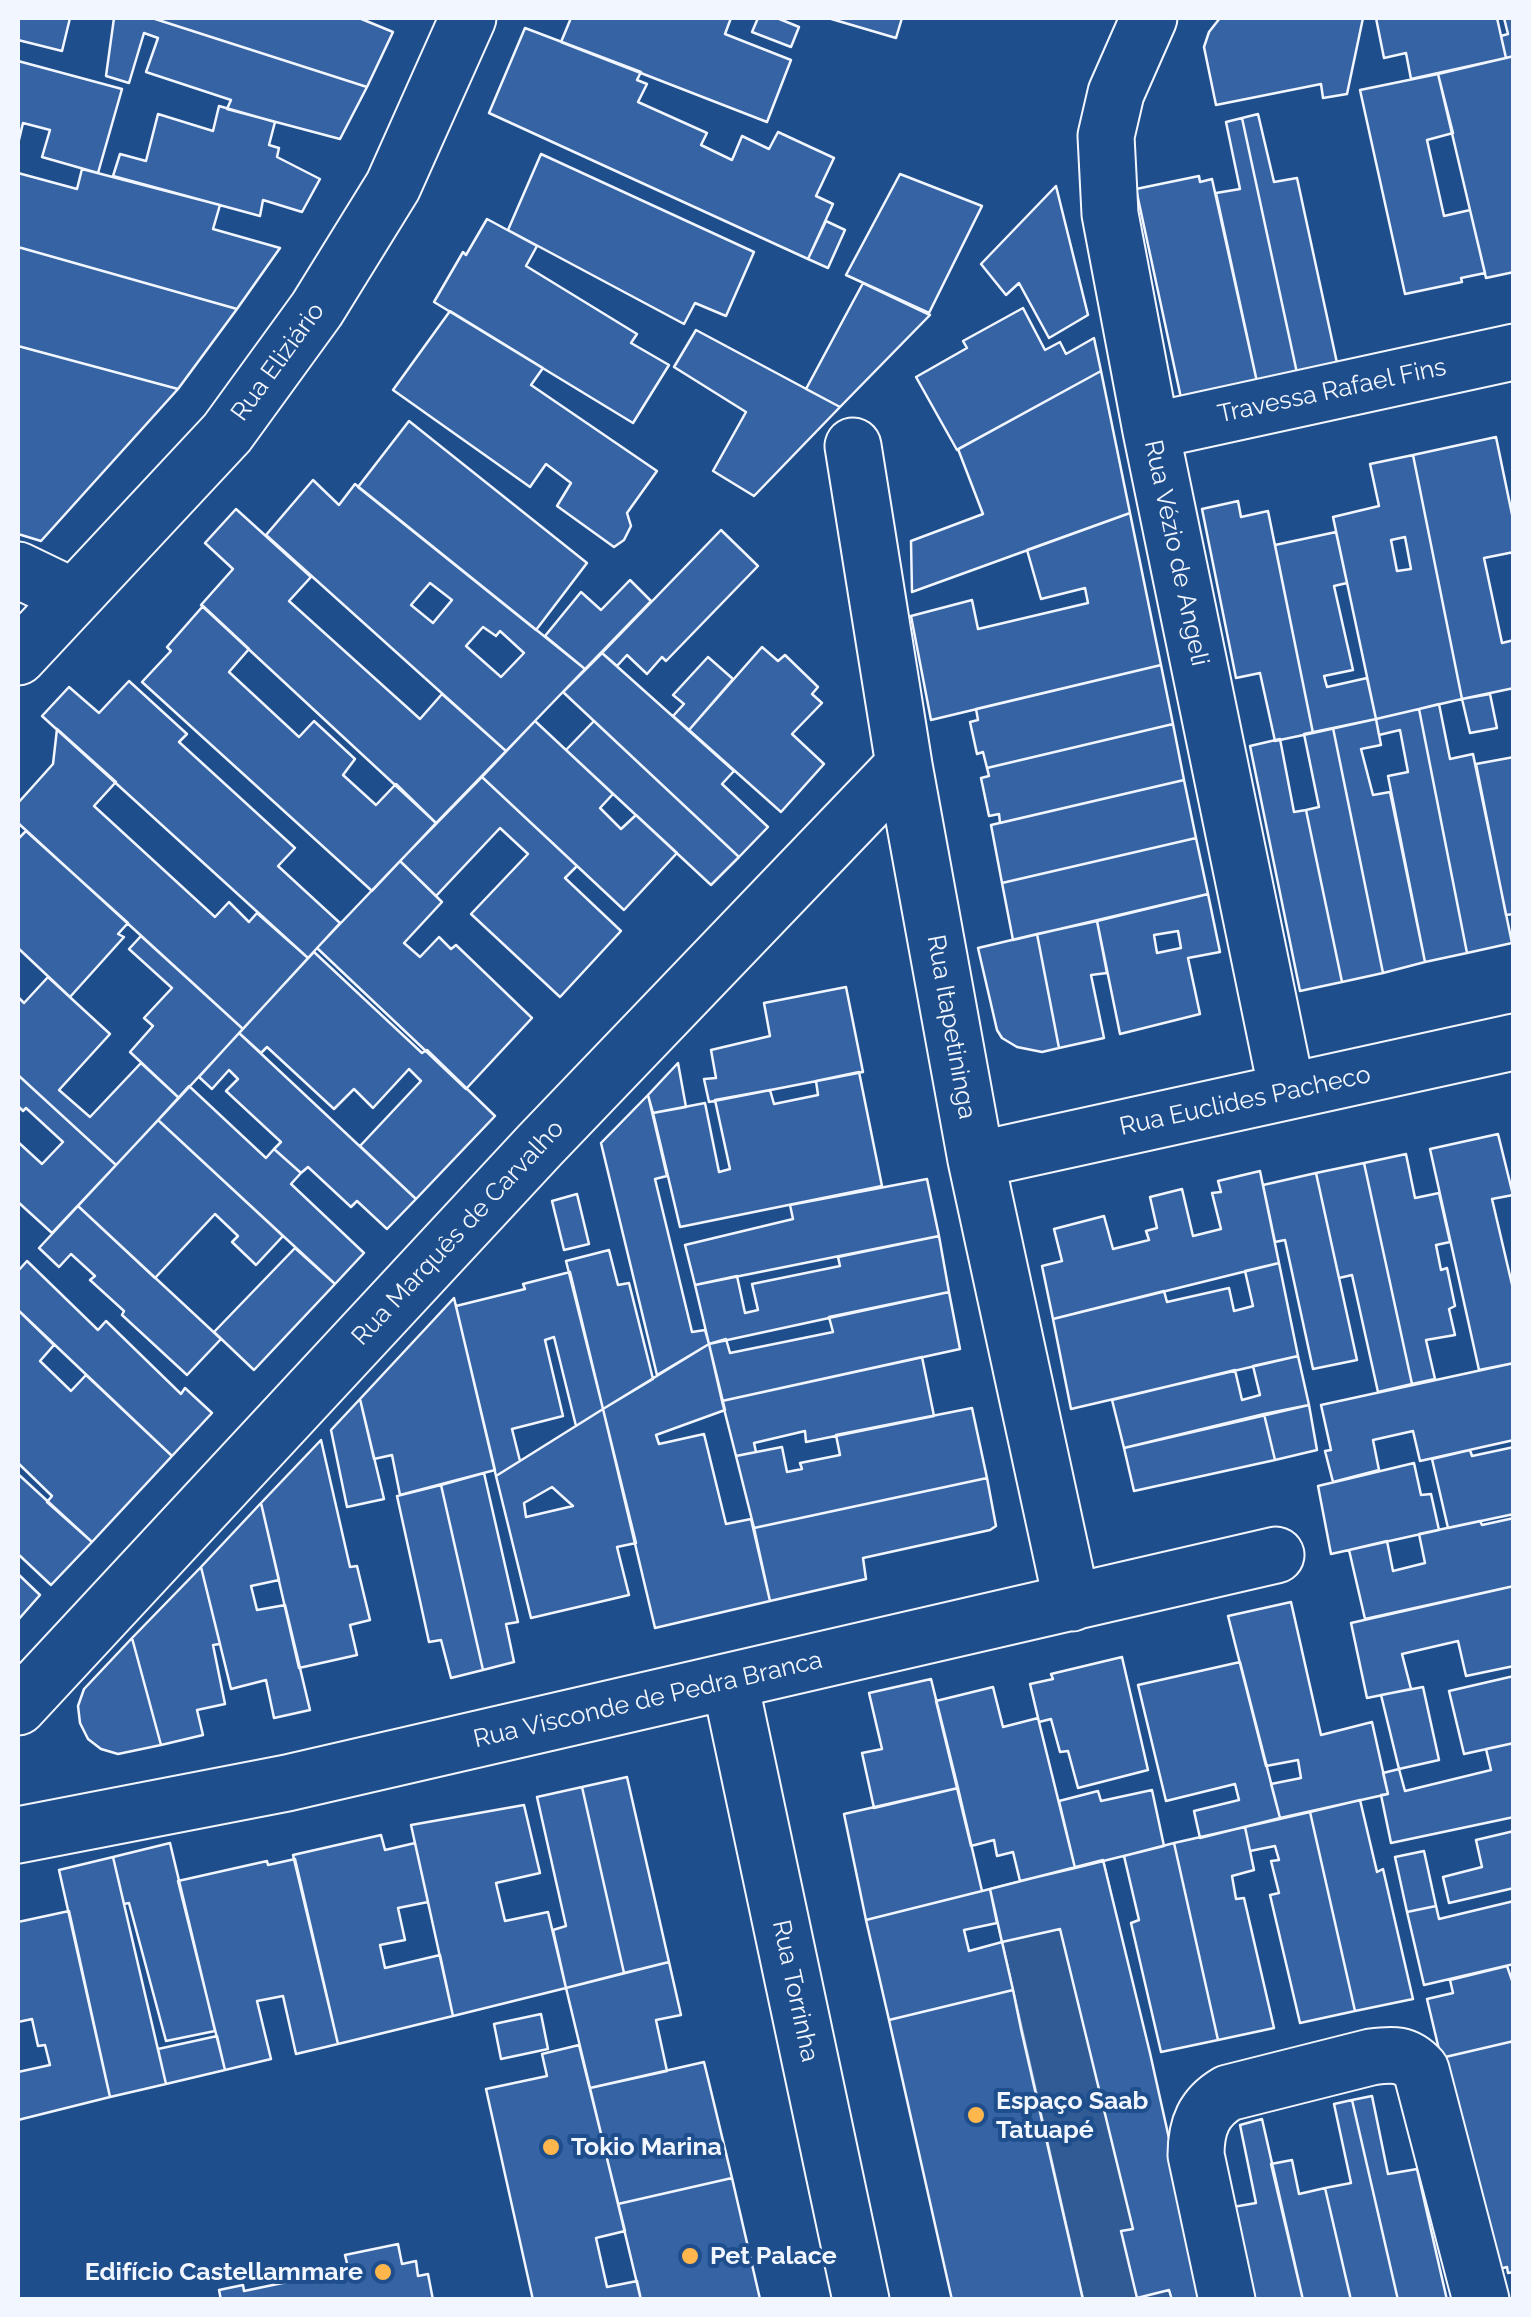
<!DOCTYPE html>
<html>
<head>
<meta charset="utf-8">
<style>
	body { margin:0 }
	#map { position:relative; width:1531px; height:2317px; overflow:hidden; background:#1f4e8c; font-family:Raleway,sans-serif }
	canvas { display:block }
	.frame { position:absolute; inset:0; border:20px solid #f2f6ff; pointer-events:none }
</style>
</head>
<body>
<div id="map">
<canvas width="1531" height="2317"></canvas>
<div class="frame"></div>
</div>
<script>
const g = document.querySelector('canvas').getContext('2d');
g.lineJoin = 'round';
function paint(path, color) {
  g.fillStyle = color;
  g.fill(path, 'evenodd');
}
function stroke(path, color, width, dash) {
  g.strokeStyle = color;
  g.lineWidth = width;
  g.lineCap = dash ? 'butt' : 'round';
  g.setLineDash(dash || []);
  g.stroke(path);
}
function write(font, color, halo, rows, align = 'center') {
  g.font = font + ' Raleway,sans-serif';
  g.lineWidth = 8;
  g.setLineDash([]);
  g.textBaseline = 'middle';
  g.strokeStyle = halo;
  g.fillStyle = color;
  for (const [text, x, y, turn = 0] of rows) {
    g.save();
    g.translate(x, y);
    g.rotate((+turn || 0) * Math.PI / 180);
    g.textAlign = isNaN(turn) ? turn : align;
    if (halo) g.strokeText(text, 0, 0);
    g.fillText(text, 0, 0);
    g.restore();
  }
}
const parking = new Path2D(`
	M1103,1860L1205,2299H1083L990,1889Z`);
const building = new Path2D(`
	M18,18H70L62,51L18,40Z
	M114,18H152L367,87L340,139L227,109L231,100L146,72L158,38L144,33L129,83L106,76Z
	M152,18H359L393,32L367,87Z
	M571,18H731L725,34L791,60L767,122L561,42Z
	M758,18H777L799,27L791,47L752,32Z
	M828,18H902L896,38Z
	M1220,18H1363L1347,94L1323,98L1321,84L1216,105L1204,47L1209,32Z
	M1376,18H1497L1506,58L1411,79L1406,53L1384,58Z
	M1504,18H1514V56L1506,58L1501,36L1508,34Z
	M525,28L641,72L637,80L647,84L638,102L707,133L701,145L732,160L742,136L769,149L778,132L834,158L816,196L833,204L808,259L489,113Z
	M1514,56V272L1486,278L1438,74Z
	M18,61L122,89L98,173L42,157L50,130L23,123L18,144Z
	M1438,74L1453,133L1427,140L1444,216L1470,210L1485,273L1461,278L1462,282L1405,294L1360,90Z
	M219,106L275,122L269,145L279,148L277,157L320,179L302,212L263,200L260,216L113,176L120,154L146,161L158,114L213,131Z
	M1258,114L1274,182L1297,178L1337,363L1297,373L1242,118Z
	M1242,118L1297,373L1257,382L1216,193L1240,189L1226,122Z
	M541,154L754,252L726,316L695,303L684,324L508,230Z
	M82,169L220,205L213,229L280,248L237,309L18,247V173L77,189Z
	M900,174L982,206L929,313L846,275Z
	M1199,176L1200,182L1212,179L1257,382L1181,398L1136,189Z
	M1056,186L1088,315L1049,338L1019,283L1006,295L981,264Z
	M487,219L537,246L526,266L637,334L631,343L669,365L633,423L434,302L463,252L466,255Z
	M826,221L845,230L828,268L808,259Z
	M18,247L237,309L178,389L18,346Z
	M863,283L930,315L840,407L806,389Z
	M1023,308L1045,350L1060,342L1066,354L1094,338L1101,371L957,450L916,377L967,348L963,341Z
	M450,311L543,368L531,385L657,471L627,513L631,526L624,540L614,547L557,506L571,483L546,464L530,487L393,390Z
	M696,330L840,407L754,496L713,471L746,412L674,367Z
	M18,346L178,389L41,541L18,534Z
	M1101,371L1130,513L912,592L911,541L983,514L958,449Z
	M409,421L587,563L536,630L358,487Z
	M1496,437L1514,524V552L1484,558L1502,643L1514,640V688L1462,699L1413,455Z
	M1413,455L1462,699L1376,719L1333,517L1379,506L1370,464ZM1405,537L1411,569L1397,571L1391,540Z
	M313,480L339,505L355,484L585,669L506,751L266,535ZM430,583L452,600L433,623L411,605ZM483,627L496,636L500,631L524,653L501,677L466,646Z
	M1238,501L1241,517L1268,511L1313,733L1275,741L1260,673L1236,678L1202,509Z
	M236,509L311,577L289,601L420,719L442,694L506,751L436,823L201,605L233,569L205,543Z
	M1130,513L1161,665L931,720L911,616L972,600L978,629L1088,603L1085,588L1041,599L1027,550Z
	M721,530L758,566L666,661L662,657L647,674L627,655L617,666L602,653Z
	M1336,532L1347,583L1334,586L1353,670L1324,676L1327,687L1367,678L1376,719L1313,733L1275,545Z
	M630,580L651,601L585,669L545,636L581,592L601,610Z
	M203,606L249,649L229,672L299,737L314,721L355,759L343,775L376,805L396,784L436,823L372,891L142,682L171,651L167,647Z
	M762,647L778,661L785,655L818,687L812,694L822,703L792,734L824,764L781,812L689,730Z
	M602,653L734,771L722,784L768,827L739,857L563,692Z
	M708,657L733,679L689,730L673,716L684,704L673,695Z
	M1161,665L1173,724L987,768L983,752L977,754L970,722L978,720L976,709Z
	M129,681L187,734L179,742L295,848L278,866L340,923L308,958L42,716L69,687L99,713Z
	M1490,694L1497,728L1470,733L1462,699Z
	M1439,704L1450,759L1473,754L1512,943L1467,953L1419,709Z
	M1419,709L1467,953L1425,962L1388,776L1408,772L1400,730L1379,735L1376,719Z
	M1376,719L1381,745L1361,749L1373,795L1390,792L1425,962L1383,973L1333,728Z
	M535,721L613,794L600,808L621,829L636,815L677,853L624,910L482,777Z
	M594,721L739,857L711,885L566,750Z
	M1173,724L1184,780L1000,823L999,814L989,816L981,778L989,776L987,768Z
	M1333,728L1383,973L1342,982L1306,810L1319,807L1304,734Z
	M57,729L116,782L94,806L215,917L229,902L249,922L257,913L308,958L243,1029L18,823V803L53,764Z
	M1280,739L1294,812L1306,810L1342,982L1300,991L1250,746Z
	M1514,757V914L1506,915L1476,764Z
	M482,777L577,866L565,878L621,931L560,997L471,914L528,854L500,828L436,896L400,861Z
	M1184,780L1196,838L1002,883L991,825Z
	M26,831L128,923L118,934L124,937L70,997L18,948V839Z
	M1196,838L1208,894L1013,940L1002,883Z
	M400,861L442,902L404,943L420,957L439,937L451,949L456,945L532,1018L466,1089L317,948Z
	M1208,894L1220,952L1188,958L1200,1014L1120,1034L1097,921ZM1178,931L1181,948L1157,953L1154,935Z
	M1097,921L1107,973L1091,975L1104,1038L1059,1048L1037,934Z
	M1037,934L1059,1048L1042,1052L1017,1047L1002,1038L997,1030L978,948Z
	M141,936L243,1029L179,1098L130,1052L153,1026L144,1018L172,988L129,949Z
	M314,952L422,1053L427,1050L495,1116L416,1199L360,1146L421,1081L409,1069L373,1108L354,1089L334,1109L267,1047L261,1053L239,1033Z
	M48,977L110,1034L59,1090L90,1117L141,1063L179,1098L116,1165L18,1075V997L24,1003Z
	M846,987L863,1072L709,1102L704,1079L716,1078L711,1050L770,1036L764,1003Z
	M239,1033L416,1199L387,1229L357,1201L351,1207L308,1167L301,1173L274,1149L281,1142L226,1091L238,1079L229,1070L212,1089L199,1077Z
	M678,1063L686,1107L653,1113L648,1095Z
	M859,1072L882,1186L680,1227L653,1113L705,1103L719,1172L730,1169L715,1100L770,1090L774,1104L818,1095L816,1081Z
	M18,1075L116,1165L52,1233L18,1202V1142L42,1164L63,1142L26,1108L23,1111L18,1106Z
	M189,1086L266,1158L274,1149L301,1173L291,1184L364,1253L335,1284L158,1120Z
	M648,1095L667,1176L655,1179L692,1332L705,1330L709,1344L657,1375L601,1143Z
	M158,1120L283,1236L256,1265L232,1242L238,1236L215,1214L155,1278L78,1206Z
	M1498,1134L1513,1195L1492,1199L1514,1293V1363L1479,1370L1430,1149Z
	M1406,1154L1415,1198L1439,1193L1450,1242L1436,1245L1441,1270L1447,1268L1455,1306L1449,1309L1455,1335L1426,1340L1435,1379L1412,1384L1364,1163Z
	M1364,1163L1412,1384L1378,1392L1352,1275L1339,1278L1316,1173Z
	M1260,1171L1279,1263L1053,1319L1042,1266L1062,1261L1054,1229L1104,1216L1113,1249L1149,1240L1146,1231L1157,1228L1150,1197L1182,1189L1193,1236L1221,1229L1212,1193L1221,1192L1218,1181Z
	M1316,1173L1357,1360L1313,1369L1285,1240L1275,1242L1263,1185Z
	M927,1179L939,1236L695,1285L685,1245L793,1219L790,1205Z
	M577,1194L589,1244L564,1250L552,1201Z
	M78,1206L221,1339L187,1375L122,1315L124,1311L90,1280L95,1276L71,1254L59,1267L39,1248Z
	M939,1236L949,1292L709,1344L695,1285L737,1276L745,1313L758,1310L752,1284L840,1266L838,1257Z
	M295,1248L335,1284L254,1370L214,1332Z
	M609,1250L618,1285L629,1283L653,1379L603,1409L566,1261Z
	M27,1261L98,1330L106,1321L181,1394L185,1388L212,1413L172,1456L18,1310V1271Z
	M1279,1263L1298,1356L1071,1409L1053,1319L1164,1291L1167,1302L1229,1288L1234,1311L1253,1306L1245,1271Z
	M570,1272L603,1409L576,1426L554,1337L545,1340L563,1416L512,1429L520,1461L496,1476L456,1306L525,1289L523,1284Z
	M949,1292L960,1349L722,1401L709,1344L726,1339L730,1353L833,1332L829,1317Z
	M454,1298L495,1470L400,1495L392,1455L374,1459L360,1399Z
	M18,1310L54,1345L40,1361L71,1391L86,1375L172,1456L92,1542L47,1502L52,1496L18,1463Z
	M709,1344L725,1410L656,1435L659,1444L704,1434L726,1524L751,1519L770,1601L655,1628L603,1409Z
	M1298,1356L1309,1405L1124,1448L1112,1400L1235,1370L1242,1400L1260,1395L1253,1366Z
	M922,1357L934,1416L806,1442L805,1431L754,1443L756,1452L736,1456L722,1401Z
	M1514,1363V1440L1420,1461L1413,1431L1373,1440L1379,1470L1333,1482L1325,1451L1331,1450L1321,1405Z
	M360,1399L384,1499L347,1507L331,1430Z
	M1309,1405L1317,1450L1275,1460L1264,1414Z
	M972,1408L987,1478L754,1528L736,1456L782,1447L787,1472L802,1469L800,1463L840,1455L836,1435Z
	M603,1409L636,1543L617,1547L629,1595L531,1618L496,1476ZM552,1487L573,1506L526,1517L524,1503Z
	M1264,1414L1275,1460L1134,1491L1124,1448Z
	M321,1440L350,1567L357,1566L370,1620L350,1625L357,1655L299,1668L261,1503Z
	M1514,1447V1514L1448,1528L1432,1459L1470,1450L1472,1456Z
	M1414,1463L1421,1495L1431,1494L1439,1530L1331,1554L1318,1486Z
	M484,1473L518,1622L506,1624L514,1662L483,1670L441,1485Z
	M18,1474L92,1542L51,1585L18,1554Z
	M987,1478L996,1526L990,1530L863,1558L866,1579L770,1601L754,1528Z
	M441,1485L483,1670L451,1678L441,1640L429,1642L397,1496Z
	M261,1503L279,1580L251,1586L257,1610L285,1605L310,1710L274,1718L266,1680L231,1689L201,1567Z
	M1514,1518V1586L1365,1619L1349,1550L1387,1541L1393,1571L1425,1563L1419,1534L1480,1521L1482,1525Z
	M201,1567L220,1644L213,1645L225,1704L197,1710L203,1735L161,1745L132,1638Z
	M18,1574L40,1595L18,1620Z
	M1514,1586V1666L1466,1676L1458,1641L1402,1654L1411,1689L1367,1698L1351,1623Z
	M1291,1602L1321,1735L1372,1722L1388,1794L1280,1818L1271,1784L1301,1778L1298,1760L1266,1766L1228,1616Z
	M132,1638L161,1745L118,1754L101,1749L88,1739L80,1723L78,1706L84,1689Z
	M1122,1657L1148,1770L1078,1788L1068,1751L1060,1752L1051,1719L1039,1722L1030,1684L1053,1679L1051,1674Z
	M1240,1662L1280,1818L1200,1838L1194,1811L1239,1800L1235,1784L1166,1801L1138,1685Z
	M1514,1676V1743L1464,1754L1449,1691Z
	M931,1679L958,1788L874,1808L862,1753L882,1749L869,1693Z
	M993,1687L1003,1727L1038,1718L1075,1868L1020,1881L1013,1852L997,1856L994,1840L971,1846L936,1701Z
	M1423,1687L1439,1760L1399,1769L1381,1695Z
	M1514,1743V1817L1391,1843L1381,1795L1388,1794L1383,1773L1399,1769L1405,1791L1491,1770L1486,1749Z
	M627,1777L669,1962L624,1973L582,1787Z
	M582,1787L624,1973L566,1988L553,1930L566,1926L537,1797Z
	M958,1788L982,1891L866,1920L844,1814Z
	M1152,1790L1164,1846L1075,1868L1059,1801L1098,1791L1101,1801Z
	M1360,1800L1377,1872L1383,1869L1413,1999L1355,2011L1310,1812Z
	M524,1805L540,1873L496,1883L505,1921L548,1912L566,1988L453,2016L411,1825Z
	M1310,1812L1355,2011L1300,2023L1270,1895L1279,1893L1271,1861L1279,1860L1275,1846L1250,1851L1245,1827Z
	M1245,1827L1254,1870L1232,1876L1236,1899L1244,1898L1274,2028L1218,2040L1174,1843Z
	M1514,1831V1888L1449,1903L1443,1877L1482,1867L1476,1840Z
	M381,1835L385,1850L415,1843L428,1902L398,1908L405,1940L380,1945L385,1968L440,1955L453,2016L338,2044L293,1855Z
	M170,1843L215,2031L166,2041L129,1903L124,1904L113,1857Z
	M1174,1843L1218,2040L1161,2052L1131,1923L1139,1920L1124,1856Z
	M1424,1851L1436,1906L1407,1912L1395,1857Z
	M113,1857L166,2084L110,2097L59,1870Z
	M295,1859L338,2044L296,2054L283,1996L257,2001L271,2059L225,2070L178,1881L267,1861L268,1865Z
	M1103,1860L1150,2053L1205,2300H1172L1169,2290L1137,2298L1121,2231L1133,2229L1060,1929L1002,1942L990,1889Z
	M990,1889L997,1923L964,1930L969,1951L1002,1942L1013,1990L889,2020L866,1920Z
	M1514,1901V1964L1424,1985L1407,1912L1436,1906L1439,1919Z
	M69,1911L110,2097L18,2120V2072L50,2065L45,2045L38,2046L32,2019L18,2022V1922Z
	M669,1962L681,2015L656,2020L667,2071L590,2088L566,1988Z
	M1507,1966L1514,1986V2041L1441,2058L1427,1999L1453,1993L1450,1980Z
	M1013,1990L1021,2029L1083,2300H952L889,2020Z
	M541,2014L548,2049L501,2059L494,2024Z
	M217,2036L225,2070L166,2084L158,2049Z
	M1514,2041V2272L1508,2273L1507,2267L1488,2272L1441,2058Z
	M579,2045L625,2231L596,2238L607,2287L637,2281L641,2300H533L486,2089L547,2076L542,2054Z
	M704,2062L732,2178L618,2204L590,2088Z
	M1372,2096L1388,2174L1417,2169L1447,2300H1398L1352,2100Z
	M1352,2100L1398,2300H1351L1325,2188L1351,2183L1334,2104Z
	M1262,2119L1303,2300H1254L1233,2207L1256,2203L1240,2125Z
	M1292,2160L1299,2194L1325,2188L1351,2300H1303L1271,2164Z
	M732,2178L760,2299L641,2300L618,2204Z
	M398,2244L402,2264L416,2261L418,2276L428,2274L433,2300H221L219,2290L243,2285L244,2291L292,2281L291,2274L314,2269L317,2282L350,2276L345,2255Z`);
const street = new Path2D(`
	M1149,18L1116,93L1106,136L1110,214L1151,431L1287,1091
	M1151,431L1514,352
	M853,446L904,765L976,1160L1072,1603
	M18,570L74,597
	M18,657L227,433L317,309L393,186L468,18
	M976,1160L1514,1042
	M730,1683L861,2300
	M18,1707L540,1145L904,765
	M18,1835L287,1783L1276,1555
	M1227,2300L1196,2155C1196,2126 1204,2107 1228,2093L1371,2057C1393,2054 1406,2053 1421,2070L1481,2300`);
const markers = [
	[976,2115,10,"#ffb74d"],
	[551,2147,10,"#ffb74d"],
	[690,2256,10,"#ffb74d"],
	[383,2272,10,"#ffb74d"]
];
const streetNames = [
	["Rua Eliziário",278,362,-54],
	["Travessa Rafael Fins",1332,391,-12],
	["Rua Vézio de Angeli",1176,553,78],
	["Rua Itapetininga",951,1027,80],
	["Rua Euclides Pacheco",1245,1101,-12],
	["Rua Marquês de Carvalho",458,1233,-47],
	["Rua Visconde de Pedra Branca",648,1700,-13],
	["Rua Torrinha",795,1991,78]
];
const poiNames = [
	["Espaço Saab",996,2101],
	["Tatuapé",996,2130],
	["Tokio Marina",571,2147],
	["Pet Palace",710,2256],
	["Edifício Castellammare",363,2272,"right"]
];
paint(parking, '#305b95');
stroke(parking, '#a8bbd7', 2.5);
paint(building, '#3563a3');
stroke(building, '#f2f6ff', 2.5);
stroke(street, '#f2f6ff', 59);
stroke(street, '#1f4e8c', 55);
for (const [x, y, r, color] of markers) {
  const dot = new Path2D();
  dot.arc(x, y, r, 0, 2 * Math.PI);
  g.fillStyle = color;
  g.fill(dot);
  stroke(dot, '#1f4e8c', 4);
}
write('25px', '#f2f6ff', '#1f4e8c', streetNames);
write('bold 25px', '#f2f6ff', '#1f4e8c', poiNames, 'left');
</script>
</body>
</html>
